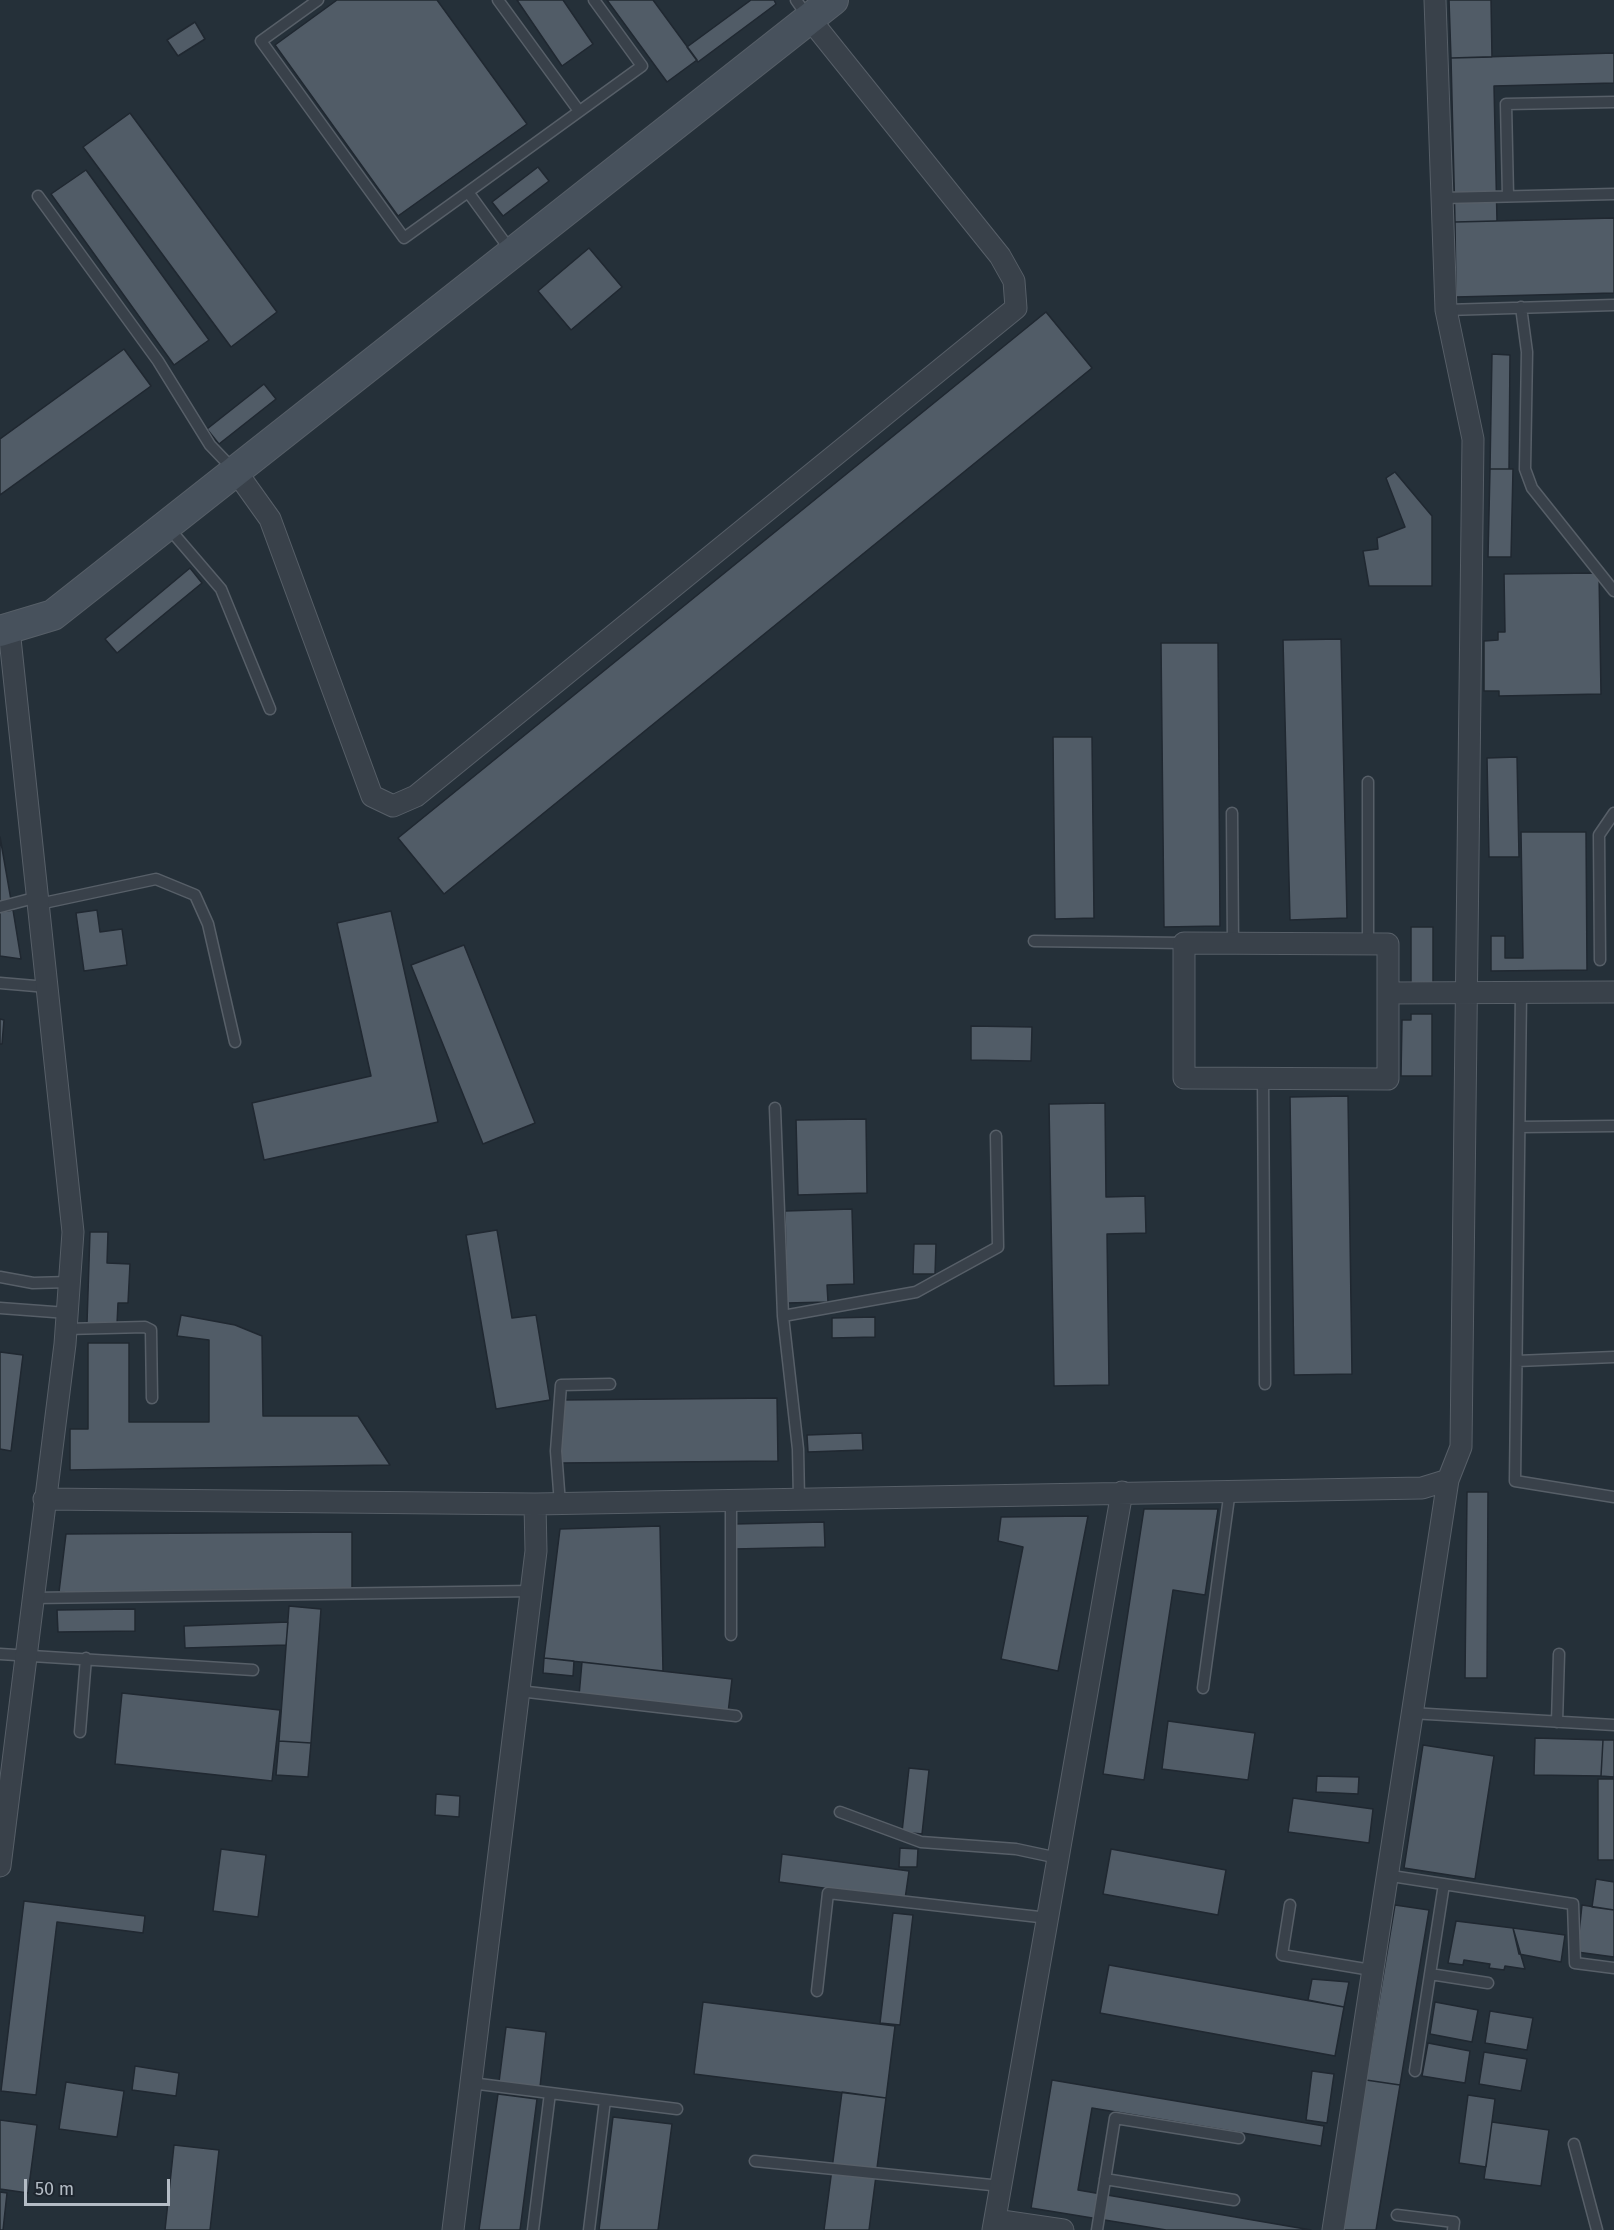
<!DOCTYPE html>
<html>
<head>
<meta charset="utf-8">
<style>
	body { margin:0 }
	#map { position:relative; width:1614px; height:2230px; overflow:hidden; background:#253039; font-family:"Fira Sans",sans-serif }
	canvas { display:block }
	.scale { position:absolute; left:24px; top:2179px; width:146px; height:27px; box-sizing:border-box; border:3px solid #b4bcc5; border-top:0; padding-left:8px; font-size:18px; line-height:21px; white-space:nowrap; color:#b4bcc5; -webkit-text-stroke:4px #1e262f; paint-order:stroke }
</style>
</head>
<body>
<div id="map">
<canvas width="1614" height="2230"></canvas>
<div class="scale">50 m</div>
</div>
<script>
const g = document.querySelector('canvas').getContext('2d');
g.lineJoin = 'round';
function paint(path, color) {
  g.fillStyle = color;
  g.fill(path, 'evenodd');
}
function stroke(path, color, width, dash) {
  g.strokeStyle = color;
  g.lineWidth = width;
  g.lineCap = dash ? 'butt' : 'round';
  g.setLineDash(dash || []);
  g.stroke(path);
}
const building = new Path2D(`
	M337,0H437L527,124L398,216L275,45Z
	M517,0H563L593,44L562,66Z
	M607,0H653L697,60L667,82Z
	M751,0H774L776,4L698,62L687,47Z
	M1449,0H1491L1492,57L1451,58Z
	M195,22L205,39L178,56L167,40Z
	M1614,53V83L1494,86L1497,221L1455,222L1451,58Z
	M130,113L277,312L231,347L83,147Z
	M538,167L549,181L503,216L492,202Z
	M86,170L209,340L174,365L51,194Z
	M1614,218V293L1456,297L1455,222Z
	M589,248L622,287L571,330L538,291Z
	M1046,312L1092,368L444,894L398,838Z
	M124,349L151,386L0,495V439Z
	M1492,354L1510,355L1509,469H1490Z
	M264,384L276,399L219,444L207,429Z
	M1490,469H1513L1511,557H1488Z
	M1395,472L1432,516V586H1369L1363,551L1378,549L1377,538L1405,527L1386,478Z
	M190,568L202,583L117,653L105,639Z
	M1599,573L1601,694L1499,696V691H1484V641L1498,640V632H1505L1504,574Z
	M1341,639L1347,918L1290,920L1283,640Z
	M1161,643H1218L1220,926L1164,927Z
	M1053,737H1092L1094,918L1055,919Z
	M1517,757L1519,857H1489L1487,758Z
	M1521,832H1586L1587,970L1491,971V936H1505V958H1523Z
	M0,837L11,900L0,902Z
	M13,910L21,959L0,956V912Z
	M97,910L100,932L122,929L127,965L84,971L76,913Z
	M391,911L438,1122L264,1160L252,1103L371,1076L337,923Z
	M1411,927H1433V991H1411Z
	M464,945L535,1123L483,1144L411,965Z
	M1411,1014H1432V1076H1401L1402,1020H1411Z
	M0,1019L4,1020L2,1044H0Z
	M971,1026L1032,1027L1031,1061L971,1060Z
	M1348,1096L1352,1374L1294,1375L1290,1097Z
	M1105,1103L1106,1197L1145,1196L1146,1233L1107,1234L1109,1385L1054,1386L1049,1104Z
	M866,1119L867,1193L798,1195L796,1120Z
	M852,1209L854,1284L827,1285L828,1302L787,1303L785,1211Z
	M497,1230L512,1318L536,1315L550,1400L496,1409L466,1235Z
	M90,1232H108L107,1263L130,1264L128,1303H118L117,1324L87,1323Z
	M914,1244H936L935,1274H913Z
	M181,1315L235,1325L262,1336L263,1416H358L390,1465L70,1470V1429H88V1343H129V1422H209V1340L177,1336Z
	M875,1317V1337L832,1338V1318Z
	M0,1352L23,1355L11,1451L0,1449Z
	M777,1398L778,1461L561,1463V1400Z
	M862,1433L863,1450L808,1452L807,1435Z
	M1467,1492H1488L1487,1678H1465Z
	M1144,1509H1218L1205,1595L1173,1590L1144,1780L1103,1774Z
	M1088,1516L1058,1671L1001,1659L1023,1547L998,1541L1001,1517Z
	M824,1522L825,1547L734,1549V1524Z
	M660,1526L663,1671L544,1658L560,1529Z
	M352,1532V1591L59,1592L66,1534Z
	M289,1606L321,1609L311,1743L279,1741Z
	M135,1609V1631L58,1632L57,1610Z
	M288,1622L286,1645L185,1648L184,1626Z
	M544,1658L574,1661L573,1676L543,1673Z
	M582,1662L732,1679L728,1713L579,1696Z
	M122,1693L280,1710L272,1781L115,1764Z
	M1168,1721L1255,1733L1248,1780L1162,1769Z
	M1535,1738L1603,1740L1601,1776L1534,1775Z
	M1603,1740H1614V1777L1601,1776Z
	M279,1741L311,1743L308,1777L276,1775Z
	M1423,1745L1494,1756L1475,1879L1404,1868Z
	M909,1768L929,1770L922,1834L902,1832Z
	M1317,1776L1359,1777L1358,1794L1316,1792Z
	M1598,1779H1614V1860H1598Z
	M436,1794L460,1796L459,1817L435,1815Z
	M1293,1798L1373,1809L1369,1843L1288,1832Z
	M900,1848L918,1849L917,1867H899Z
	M221,1849L266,1855L258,1917L213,1911Z
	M1111,1849L1226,1870L1218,1915L1103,1894Z
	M782,1854L909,1871L905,1899L779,1882Z
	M1596,1879L1614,1882V1910L1592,1907Z
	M24,1901L145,1916L143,1933L57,1922L36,2095L1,2091Z
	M1395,1905L1429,1910L1400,2085L1366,2080Z
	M1582,1905L1614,1910V1957L1577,1952Z
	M893,1913L913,1915L900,2025L880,2023Z
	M1456,1921L1513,1928L1525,1969L1505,1966L1504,1970L1489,1968L1490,1964L1464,1960L1463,1965L1448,1963Z
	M1513,1928L1565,1935L1561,1962L1519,1954Z
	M1109,1965L1344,2007L1335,2056L1100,2013Z
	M1312,1979L1349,1982L1344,2007L1308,2000Z
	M703,2002L895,2026L886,2098L694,2074Z
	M1435,2002L1478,2010L1472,2042L1430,2034Z
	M1490,2011L1533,2018L1527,2050L1485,2043Z
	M506,2027L546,2032L540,2087L499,2082Z
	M1428,2043L1470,2051L1465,2083L1422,2076Z
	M1484,2052L1527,2059L1521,2091L1479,2084Z
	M135,2066L179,2073L176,2096L132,2090Z
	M1312,2071L1334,2074L1327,2123L1306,2120Z
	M1052,2080L1324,2126L1321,2146L1092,2108L1078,2190L1311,2230H1166L1031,2208Z
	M1366,2080L1400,2085L1376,2230H1341Z
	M66,2082L124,2091L117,2137L59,2129Z
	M842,2092L886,2098L869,2230H824Z
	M498,2094L537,2099L520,2230H479Z
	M1468,2095L1495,2099L1486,2167L1459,2163Z
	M613,2117L672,2124L658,2230H599Z
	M0,2120L37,2125L28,2193L0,2189Z
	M1492,2122L1549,2130L1541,2186L1484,2179Z
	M174,2145L219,2150L210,2230H165Z
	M0,2192L7,2193L3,2230H0Z`);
const lane = new Path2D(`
	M318,0L261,41L404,238L468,192
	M498,0L579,111
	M796,0L808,17
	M38,196L158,361L210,445L233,469
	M1508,196L1506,104L1614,102
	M1442,198L1614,194
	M511,251L468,192L642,66L594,0
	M1521,307L1527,352L1525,469L1532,488L1614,591
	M1446,310L1614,305
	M167,526L221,589L270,709
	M1368,782V944
	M1232,813L1233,944
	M39,904L156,879L195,895L208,924L235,1042
	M0,907L38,897
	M1034,941L1184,943
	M1600,960L1599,835L1614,813
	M0,983L47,987
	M1521,993L1515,1481L1614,1497
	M1263,1078L1265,1384
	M775,1108L783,1316
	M1520,1127L1614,1126
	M0,1277L33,1283L70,1282
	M0,1308L67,1313
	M66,1329L145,1327L151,1330L152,1398
	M1517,1361L1614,1357
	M799,1499L798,1449L783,1316L916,1292L998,1247L996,1136
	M731,1500V1635
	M560,1504L556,1451L561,1385L610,1384
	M32,1598L532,1591
	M0,1654L253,1670
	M1203,1688L1230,1490
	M519,1691L736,1716
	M1411,1713L1614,1725
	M1557,1722L1559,1654
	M80,1732L86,1658
	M840,1812L921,1842L1016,1849L1058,1858
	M1385,1875L1573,1904L1575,1963L1614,1968
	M1290,1905L1282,1955L1371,1970
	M1430,1974L1488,1983
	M817,1991L828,1893L1048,1918
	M1415,2071L1444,1884
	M471,2083L677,2109
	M1574,2144L1597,2230
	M755,2161L1001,2186
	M1105,2179L1234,2200
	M1397,2215L1454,2222L1453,2230
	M533,2230L550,2093
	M589,2230L605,2100
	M1097,2230L1115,2118L1239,2138`);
const street = new Path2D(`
	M235,470L270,519L372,796L393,806L416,796L1016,308L1014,281L1000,256L809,18
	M1184,943L1388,944V1079L1184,1078Z
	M1388,993L1614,992
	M44,1499L535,1504L1422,1488L1448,1480L1461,1447L1473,439L1446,310L1435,0
	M0,1866L65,1344L73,1232L9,629
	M995,2220L1063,2230
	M453,2230L536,1551L535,1504
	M993,2230L1122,1492
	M1333,2230L1448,1480`);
const secondary = new Path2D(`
	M0,631L53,615L833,0`);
paint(building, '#515c67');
stroke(building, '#202831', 1.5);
stroke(lane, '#575f68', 13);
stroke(street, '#575f68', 23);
stroke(secondary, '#575f68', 32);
stroke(lane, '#39414a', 10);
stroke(street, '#39414a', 21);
stroke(secondary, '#47515c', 30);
</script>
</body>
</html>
